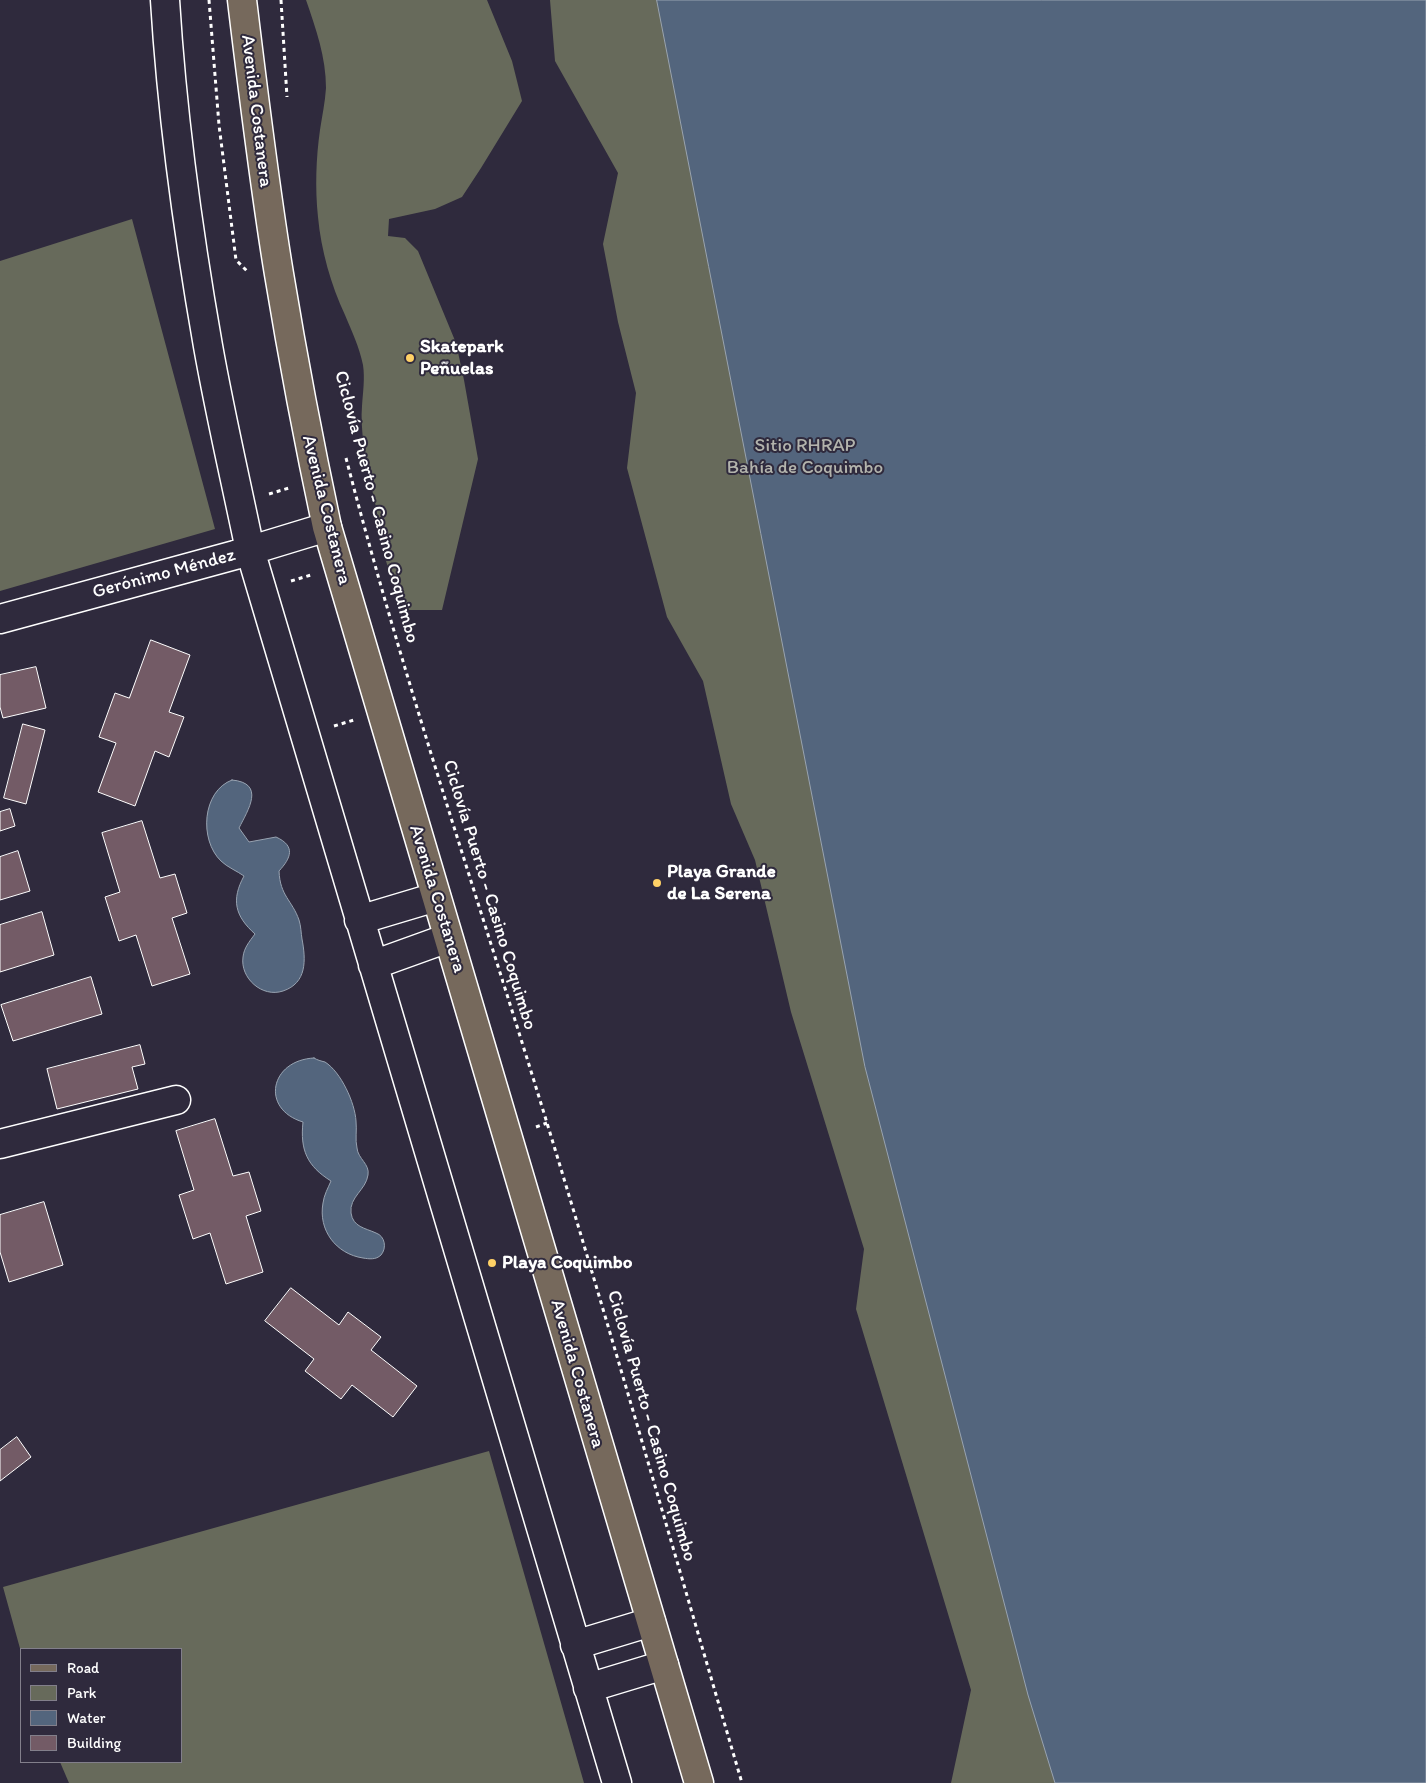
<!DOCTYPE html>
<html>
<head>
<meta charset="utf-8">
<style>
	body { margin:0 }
	#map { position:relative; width:1426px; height:1783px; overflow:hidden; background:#2f2a3d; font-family:Itim,sans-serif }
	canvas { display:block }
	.legend { position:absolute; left:20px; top:1648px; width:162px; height:115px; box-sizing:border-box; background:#2f2a3d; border:1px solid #827f8b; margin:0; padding:6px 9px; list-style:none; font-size:15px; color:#fff }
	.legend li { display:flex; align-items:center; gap:10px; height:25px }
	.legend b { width:25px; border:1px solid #827f8b }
</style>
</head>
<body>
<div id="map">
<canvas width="1426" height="1783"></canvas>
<ul class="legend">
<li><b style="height:6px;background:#76695c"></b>Road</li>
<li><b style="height:14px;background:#676a5b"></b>Park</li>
<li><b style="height:14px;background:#53657d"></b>Water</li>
<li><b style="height:14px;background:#735b66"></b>Building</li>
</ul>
</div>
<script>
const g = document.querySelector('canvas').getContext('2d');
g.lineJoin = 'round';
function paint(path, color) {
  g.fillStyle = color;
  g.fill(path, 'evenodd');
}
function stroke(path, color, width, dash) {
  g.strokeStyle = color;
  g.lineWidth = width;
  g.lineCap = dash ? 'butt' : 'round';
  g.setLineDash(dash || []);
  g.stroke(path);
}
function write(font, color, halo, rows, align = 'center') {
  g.font = font + ' Itim,sans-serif';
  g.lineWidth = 4;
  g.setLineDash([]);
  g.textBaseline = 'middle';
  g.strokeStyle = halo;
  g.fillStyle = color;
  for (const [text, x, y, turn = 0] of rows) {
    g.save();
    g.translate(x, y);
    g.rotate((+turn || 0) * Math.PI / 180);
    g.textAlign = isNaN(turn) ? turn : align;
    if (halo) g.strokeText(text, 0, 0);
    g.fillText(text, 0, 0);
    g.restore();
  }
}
const green = new Path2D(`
	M306,0H487L512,61L522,101L481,168L462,197L435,209L389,219L388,236L405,238L418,251L456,343L464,380L478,459L442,610H402C394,588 387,567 382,545C379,532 378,520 376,507C371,485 366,463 363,440C362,429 361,417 362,406C363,392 365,378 363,365C359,346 352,332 345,315C331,285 321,250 318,217C315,188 316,158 320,130C322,116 325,103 326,88C326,57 316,29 306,0Z
	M550,0H891L1315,1783H951L971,1690L856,1309L864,1249L791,1012L755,860L731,804L703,681L667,617L627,468L636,393L618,322L603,244L618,173L555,61Z
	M132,219L215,529L0,591V261Z
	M489,1451L584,1783H69L60,1762H181V1649H21V1652L3,1587Z`);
const water = new Path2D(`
	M657,0H1426V1783H1055L1028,1695L865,1067Z
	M232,780C266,783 248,810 239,828L249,842L276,837C296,846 291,858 279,871C280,896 292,900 299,920C301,926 301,933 302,939C306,960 307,983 283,991C262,998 240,978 243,957C244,948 249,942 255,934C235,916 231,900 244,876C237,871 227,867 221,861C199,840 202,791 232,780Z
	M314,1058C317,1060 321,1061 325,1062C341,1072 355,1103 356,1121C357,1130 355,1140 357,1148C358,1159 370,1164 368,1175C366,1190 349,1197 351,1213C353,1227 365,1228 376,1233C385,1236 387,1248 381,1255C376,1260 369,1259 363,1258C336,1254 318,1230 323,1203C324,1195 328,1188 331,1181C307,1166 300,1150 303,1122C260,1109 270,1060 314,1058Z`);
const building = new Path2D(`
	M151,640L190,655L169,712L184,717L169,757L155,751L135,806L98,792L116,743L99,737L115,693L129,698Z
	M36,667L46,708L3,718L0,707V675Z
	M23,724L45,730L26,804L4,798Z
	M10,809L15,826L0,831V812Z
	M142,821L160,878L175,874L187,913L172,918L190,974L152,986L136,935L119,941L105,897L120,892L102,833Z
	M18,851L30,891L0,900V857Z
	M42,912L54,955L0,972V925Z
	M91,977L102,1014L13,1041L1,1005Z
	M140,1045L145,1064L132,1067L138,1089L57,1109L47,1069Z
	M215,1119L233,1176L249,1172L261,1211L246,1216L263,1272L226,1284L210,1233L193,1239L179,1195L194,1190L176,1131Z
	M44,1202L63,1265L9,1282L0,1252V1215Z
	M291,1288L339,1325L348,1312L381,1337L371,1350L417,1386L393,1417L352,1385L341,1399L305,1371L314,1359L265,1321Z
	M17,1437L31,1457L0,1481V1450Z`);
const path = new Path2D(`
	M209,0L219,125L236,260L247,271
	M281,0L287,97
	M346,458C404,682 479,901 547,1123C614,1342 677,1563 742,1783
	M269,494L289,488
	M291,581L311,575
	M334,726L354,720
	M536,1127L547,1123`);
const minor = new Path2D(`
	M165,0C172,115 188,232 208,346C220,414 236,482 250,550L617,1783
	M0,619L235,555L327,527
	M359,920L436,897
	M373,965L448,938
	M0,1144L176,1100
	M575,1645L651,1622
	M588,1688L664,1665`);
const major = new Path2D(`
	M242,0C253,91 264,183 279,274C293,359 309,443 327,527L699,1783`);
const markers = [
	[410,358,5,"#ffd166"],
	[657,883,5,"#ffd166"],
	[492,1263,5,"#ffd166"]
];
const streetNames = [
	["Avenida Costanera",256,111,83],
	["Ciclovía Puerto - Casino Coquimbo",376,507,75],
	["Avenida Costanera",326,510,76],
	["Gerónimo Méndez",164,574,-15],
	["Ciclovía Puerto - Casino Coquimbo",489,895,73],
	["Avenida Costanera",437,899,73],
	["Avenida Costanera",577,1374,74],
	["Ciclovía Puerto - Casino Coquimbo",651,1426,74]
];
const poiNames = [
	["Skatepark",420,347],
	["Peñuelas",420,369],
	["Playa Grande",667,872],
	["de La Serena",667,894],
	["Playa Coquimbo",502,1263]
];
const parkNames = [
	["Sitio RHRAP",805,446],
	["Bahía de Coquimbo",805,468]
];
paint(green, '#676a5b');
paint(water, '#53657d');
stroke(water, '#98a3b1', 1);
paint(building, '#735b66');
stroke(building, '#fff', 1);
stroke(minor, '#fff', 31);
stroke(major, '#fff', 31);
stroke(path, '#fff', 3, [4, 4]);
stroke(minor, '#2f2a3d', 28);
stroke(major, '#76695c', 28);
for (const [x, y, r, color] of markers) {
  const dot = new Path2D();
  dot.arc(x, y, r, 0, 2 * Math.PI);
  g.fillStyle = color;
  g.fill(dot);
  stroke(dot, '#2f2a3d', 2);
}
write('19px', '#fff', '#2f2a3d', streetNames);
write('bold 19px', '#fff', '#2f2a3d', poiNames, 'left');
write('19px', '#b3b4ad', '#2f2a3d', parkNames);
</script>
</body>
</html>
